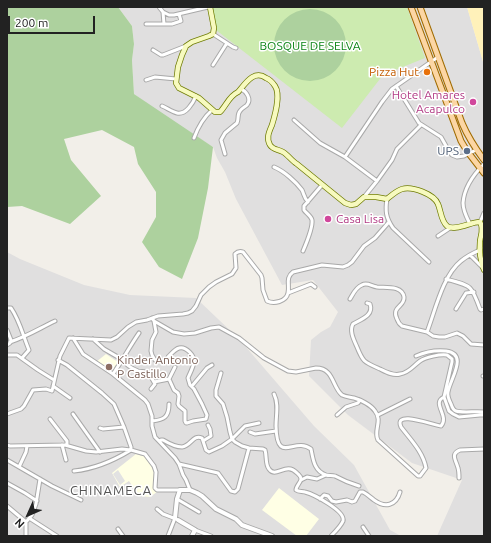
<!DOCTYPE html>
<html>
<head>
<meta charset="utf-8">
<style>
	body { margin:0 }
	#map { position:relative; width:491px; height:543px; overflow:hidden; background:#f2efe9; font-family:Ubuntu,sans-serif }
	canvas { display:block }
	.frame { position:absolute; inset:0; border:8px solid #222; pointer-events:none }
	.north { position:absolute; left:8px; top:495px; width:40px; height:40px; -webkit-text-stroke:3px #fff; paint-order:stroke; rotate:225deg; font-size:11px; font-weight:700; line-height:16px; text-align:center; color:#222 }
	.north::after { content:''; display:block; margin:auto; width:14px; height:18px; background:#222; clip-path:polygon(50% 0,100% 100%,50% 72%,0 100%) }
	.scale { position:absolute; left:8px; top:16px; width:87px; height:18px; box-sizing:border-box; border:2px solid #222; border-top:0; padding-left:5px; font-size:12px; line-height:14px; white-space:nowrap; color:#222; -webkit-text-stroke:3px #fff; paint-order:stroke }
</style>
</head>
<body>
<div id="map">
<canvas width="491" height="543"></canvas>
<div class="frame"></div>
<div class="north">N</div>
<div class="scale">200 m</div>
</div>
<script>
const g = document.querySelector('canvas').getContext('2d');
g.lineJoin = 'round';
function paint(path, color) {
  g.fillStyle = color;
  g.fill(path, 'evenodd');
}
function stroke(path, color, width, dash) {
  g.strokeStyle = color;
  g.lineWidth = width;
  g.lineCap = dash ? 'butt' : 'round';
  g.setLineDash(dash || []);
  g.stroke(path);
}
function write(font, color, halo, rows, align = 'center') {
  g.font = font + ' Ubuntu,sans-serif';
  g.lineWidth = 3;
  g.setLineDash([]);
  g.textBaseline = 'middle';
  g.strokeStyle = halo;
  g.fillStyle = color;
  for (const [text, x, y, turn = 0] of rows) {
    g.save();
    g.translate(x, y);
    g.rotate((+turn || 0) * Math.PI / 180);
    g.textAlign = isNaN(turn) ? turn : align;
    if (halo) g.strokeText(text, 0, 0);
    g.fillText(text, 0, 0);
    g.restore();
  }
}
const residential = new Path2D(`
	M118,7H467L484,65V536H437L462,480L412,463L348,415L309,376L311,340L321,332L330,327L338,312L313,280L282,285L236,199L225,172L217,158L213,147L164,116L134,94L132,60L134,44L132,26Z
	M7,252L20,259L84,285L130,295L196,298L239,339L314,426L354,465L390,530L401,536H7Z`);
const education = new Path2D(`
	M106,354L118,362L111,372L96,362Z
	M136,454L146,457L150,463L154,473V487L157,492L150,497L139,496L129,481L120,487L112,473Z
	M279,488L319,519L306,536H297L262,510Z`);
const grass = new Path2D(`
	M212,7H407L425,58L383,75L342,128L216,30Z`);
const forest = new Path2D(`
	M7,7H118L132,26L134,44L132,60L134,94L213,147L208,188L198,238L182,279L159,267L142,242L156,217V192L138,164L134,147L102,130L64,139L71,160L101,196L70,224L22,206L7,207Z
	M274 45a36 36 0 1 1 72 0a36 36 0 1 1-72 0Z`);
const sand = new Path2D(`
	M467,7H484V65Z`);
const parking = new Path2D(`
	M118,470L125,481L120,485L113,474Z`);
const minor = new Path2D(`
	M159,7L163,12
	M163,12L169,15H174L208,7
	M163,12L164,24
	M146,24H172L181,21L179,14
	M213,34L233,47L236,48
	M153,50L161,55H163L186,46
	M213,65L227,43
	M146,80L155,77L176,79
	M396,86L419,123L441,137L450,153L452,155L457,157L464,156L476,150
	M162,106C167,108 172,112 177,113C186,115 193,103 196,96
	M294,120L320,143L345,157L377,181
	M194,138C198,127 203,118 212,110
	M225,154L221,140L225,133L237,123C239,119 237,114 240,111C242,108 245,107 247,105C252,99 246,91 241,89
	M345,157L382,102L392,89L438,57
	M274,167C284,171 296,182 302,190C304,194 304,198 308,202
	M364,197L377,181L392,160L397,149L421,125
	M387,199C385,211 386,218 393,228L429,262
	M480,222L484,213
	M470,224C467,218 463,211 463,203C464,188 474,174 484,164
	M438,236L450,228
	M303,251C306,244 313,227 312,220C311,216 306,213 304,210V206L322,185
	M470,255L482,267
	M446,279C471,286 471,284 480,309L481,310L484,309
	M288,293L311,284L315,287
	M350,299C353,294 356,287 362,285C367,282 371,286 377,287C385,288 402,285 404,297C405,307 391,306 397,319C398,322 399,324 402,326L427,332L433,336L439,337H445L457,333L463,336L471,344L484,345
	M367,303L370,304C374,315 362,319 353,324C349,331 354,340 357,347C363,362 364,362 380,369C386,372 393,376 400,374C409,373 413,366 420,361C426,357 440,354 447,355L452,359V362L444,397L449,411L453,414L459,417L480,415H484
	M7,308H11C20,321 23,336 29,350L22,358
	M456,309L466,293L474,292
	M152,318L154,321L173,332L184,334L195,333L211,328L219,327L239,338L264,358L288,371L296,372L316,368C334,368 332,387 342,395C346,397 350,397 354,398C361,400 371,405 375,411C383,421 373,431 378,440L418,476H420L426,468C423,452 411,440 401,427C393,409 435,426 441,426C450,416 431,403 444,397
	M154,321L156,332L152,340L151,351L152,355L155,360
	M7,330L11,340L10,343L7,345
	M427,332C435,311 443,275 461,261C467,256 473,253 480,250
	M73,338L83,354L113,374L145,400L148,404L152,416V426L155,437L175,458L179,464L183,475L186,480L190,490
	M93,339L104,349L123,360C126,365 133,369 138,371C141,372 145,371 148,373C151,376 153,381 155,384L151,389
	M10,342C26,337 40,328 55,321
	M7,355H17L38,370L54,380
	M416,356C425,352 436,350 446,351C469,354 450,379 448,392C447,396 449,400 451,404C452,407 453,410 456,411C461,413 477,411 484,412
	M168,357C171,354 175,349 179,348C186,346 195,356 194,362C193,368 190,373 188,378L190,385L194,389L202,404L207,415L206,419L193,421L187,423H186L185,421V411L179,406L178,404L179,396L178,393L174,390L169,379
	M58,360L67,365L102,393L114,404L124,427L131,447V450
	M221,373L216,390V396L223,404L227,417L230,432L232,439L235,442L242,446L249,448L263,449L265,450C267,456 265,464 269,469C276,479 286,461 297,473C299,475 301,476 301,479C301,482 296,486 296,490C299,492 302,491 305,492C313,494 346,511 343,521C341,526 335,532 331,536
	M113,374C122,361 130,346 139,333
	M483,376H484
	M169,379L175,367
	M154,382L169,379
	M53,386L70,398
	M192,386L207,368L212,365
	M274,394C279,404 276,415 276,426C277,466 294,436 311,449C313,459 314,471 326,475C329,476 332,475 335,476C344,481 349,483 359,486
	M7,414L21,409L24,406L33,390L46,389L52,391L60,356L69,338L111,340L117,337L128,327L136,322L147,320L158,316L183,314L188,313L192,311L196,306L201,295L209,287L216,282L232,274L236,268L235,254C238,251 240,251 243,252L261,275L262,278L263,290L267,301C274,304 286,302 288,293C290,285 285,278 293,272L322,265L343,267L348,265L352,262L364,246L375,238L389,222
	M73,414L100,452
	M337,415L346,407L358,403L360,400
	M378,415L410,399
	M50,419L67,441V445
	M152,421C164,420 169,417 169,404
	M100,428L103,429L124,427
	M250,432L255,434L276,431
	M159,441L161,440H163C168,443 177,447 182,447C191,446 193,434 202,438L206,450L209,452L222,446L232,439L245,426L259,423
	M203,441L211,436L210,429L208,425
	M7,445L10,446L65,445L86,451L96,452L122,449L131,450L145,454L154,466L156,472L155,488L157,490H180
	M62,445L66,460
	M7,460L52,486L81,500
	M179,464L218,473L231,491L235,492L238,489L249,448
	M19,467L26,452L27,446
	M74,471C94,469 113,461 131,450
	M459,478C459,474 459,471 458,468C456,460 450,454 460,450L484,449
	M301,480L307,477L317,479L326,475
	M7,483L25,493L37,501
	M177,499L199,512
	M320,499L324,495L328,496L332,501L336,502L347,500L352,502L355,501L360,492H363C367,494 370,497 374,500C385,508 396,506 400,492
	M7,506L26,522V536
	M157,509L163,514L176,519
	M29,518L57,536
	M26,522L32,515L36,504L40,479
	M363,527L369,536
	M118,529L123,536
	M195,530L211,536
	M168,536L175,518`);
const tertiary = new Path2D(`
	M175,518L177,499L180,490H190L197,493L202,496L216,509L236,519L242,525L272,536
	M178,520L195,530L192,536`);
const secondary = new Path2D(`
	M210,7L214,28L213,34L209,36L192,42L186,46L182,55L178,67L176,83L179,88L199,98L215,112H220C226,106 229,96 238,92C245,84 254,69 266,78C269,79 273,83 275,86C281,95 275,115 272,125C269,132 266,138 270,145C273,150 278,149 283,152C288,155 292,161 297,164C313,177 329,190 345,203L351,205L356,204L364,197H376L387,199C392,195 396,191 402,189C412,186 434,194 438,204C441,211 441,221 447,226C454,232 473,221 480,222C484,228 481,234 480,241C479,251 480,260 484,270`);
const primary = new Path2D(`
	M411,7L461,141L467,151L484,173
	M420,7L462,123C468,137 475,148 484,160`);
const markers = [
	[427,72,4,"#e8710a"],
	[473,102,4,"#d1479c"],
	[467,151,4,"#5c6f8a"],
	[328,219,4,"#d1479c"],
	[109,367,4,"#8d6e63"]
];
const parkNames = [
	["BOSQUE DE SELVA",310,46]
];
const foodNames = [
	["Pizza Hut",419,72]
];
const hotelNames = [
	["Hotel Amares",465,95],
	["Acapulco",465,109],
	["Casa Lisa",336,219,"left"]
];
const serviceNames = [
	["UPS",459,151]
];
const educationNames = [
	["Kinder Antonio",117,360],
	["P Castillo",117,374]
];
const neighbourhoodNames = [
	["CHINAMECA",111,491]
];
paint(residential, '#e0dfdf');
paint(education, '#ffffe5');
paint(grass, '#cdebb0');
paint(forest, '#add19e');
paint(sand, '#fff1ba');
paint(parking, '#e2e2e2');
stroke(minor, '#a9a9a9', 5);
stroke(tertiary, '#a9a9a9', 6);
stroke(secondary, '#707d05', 6);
stroke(primary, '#a06b00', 7);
stroke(minor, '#fff', 3);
stroke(tertiary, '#fff', 4);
stroke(secondary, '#f7fabf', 4.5);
stroke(primary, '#fcd6a4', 5);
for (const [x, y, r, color] of markers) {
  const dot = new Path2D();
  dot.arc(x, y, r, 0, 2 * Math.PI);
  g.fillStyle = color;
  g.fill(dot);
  stroke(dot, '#fff', 1.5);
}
write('12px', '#0c8416', '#fff', parkNames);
write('12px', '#c56008', '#fff', foodNames, 'right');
write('12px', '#b23c85', '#fff', hotelNames, 'right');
write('12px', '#4e5e75', '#fff', serviceNames, 'right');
write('12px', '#785e54', '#fff', educationNames, 'left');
g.letterSpacing = '1px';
write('13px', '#555', '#fff', neighbourhoodNames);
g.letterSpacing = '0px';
</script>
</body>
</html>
